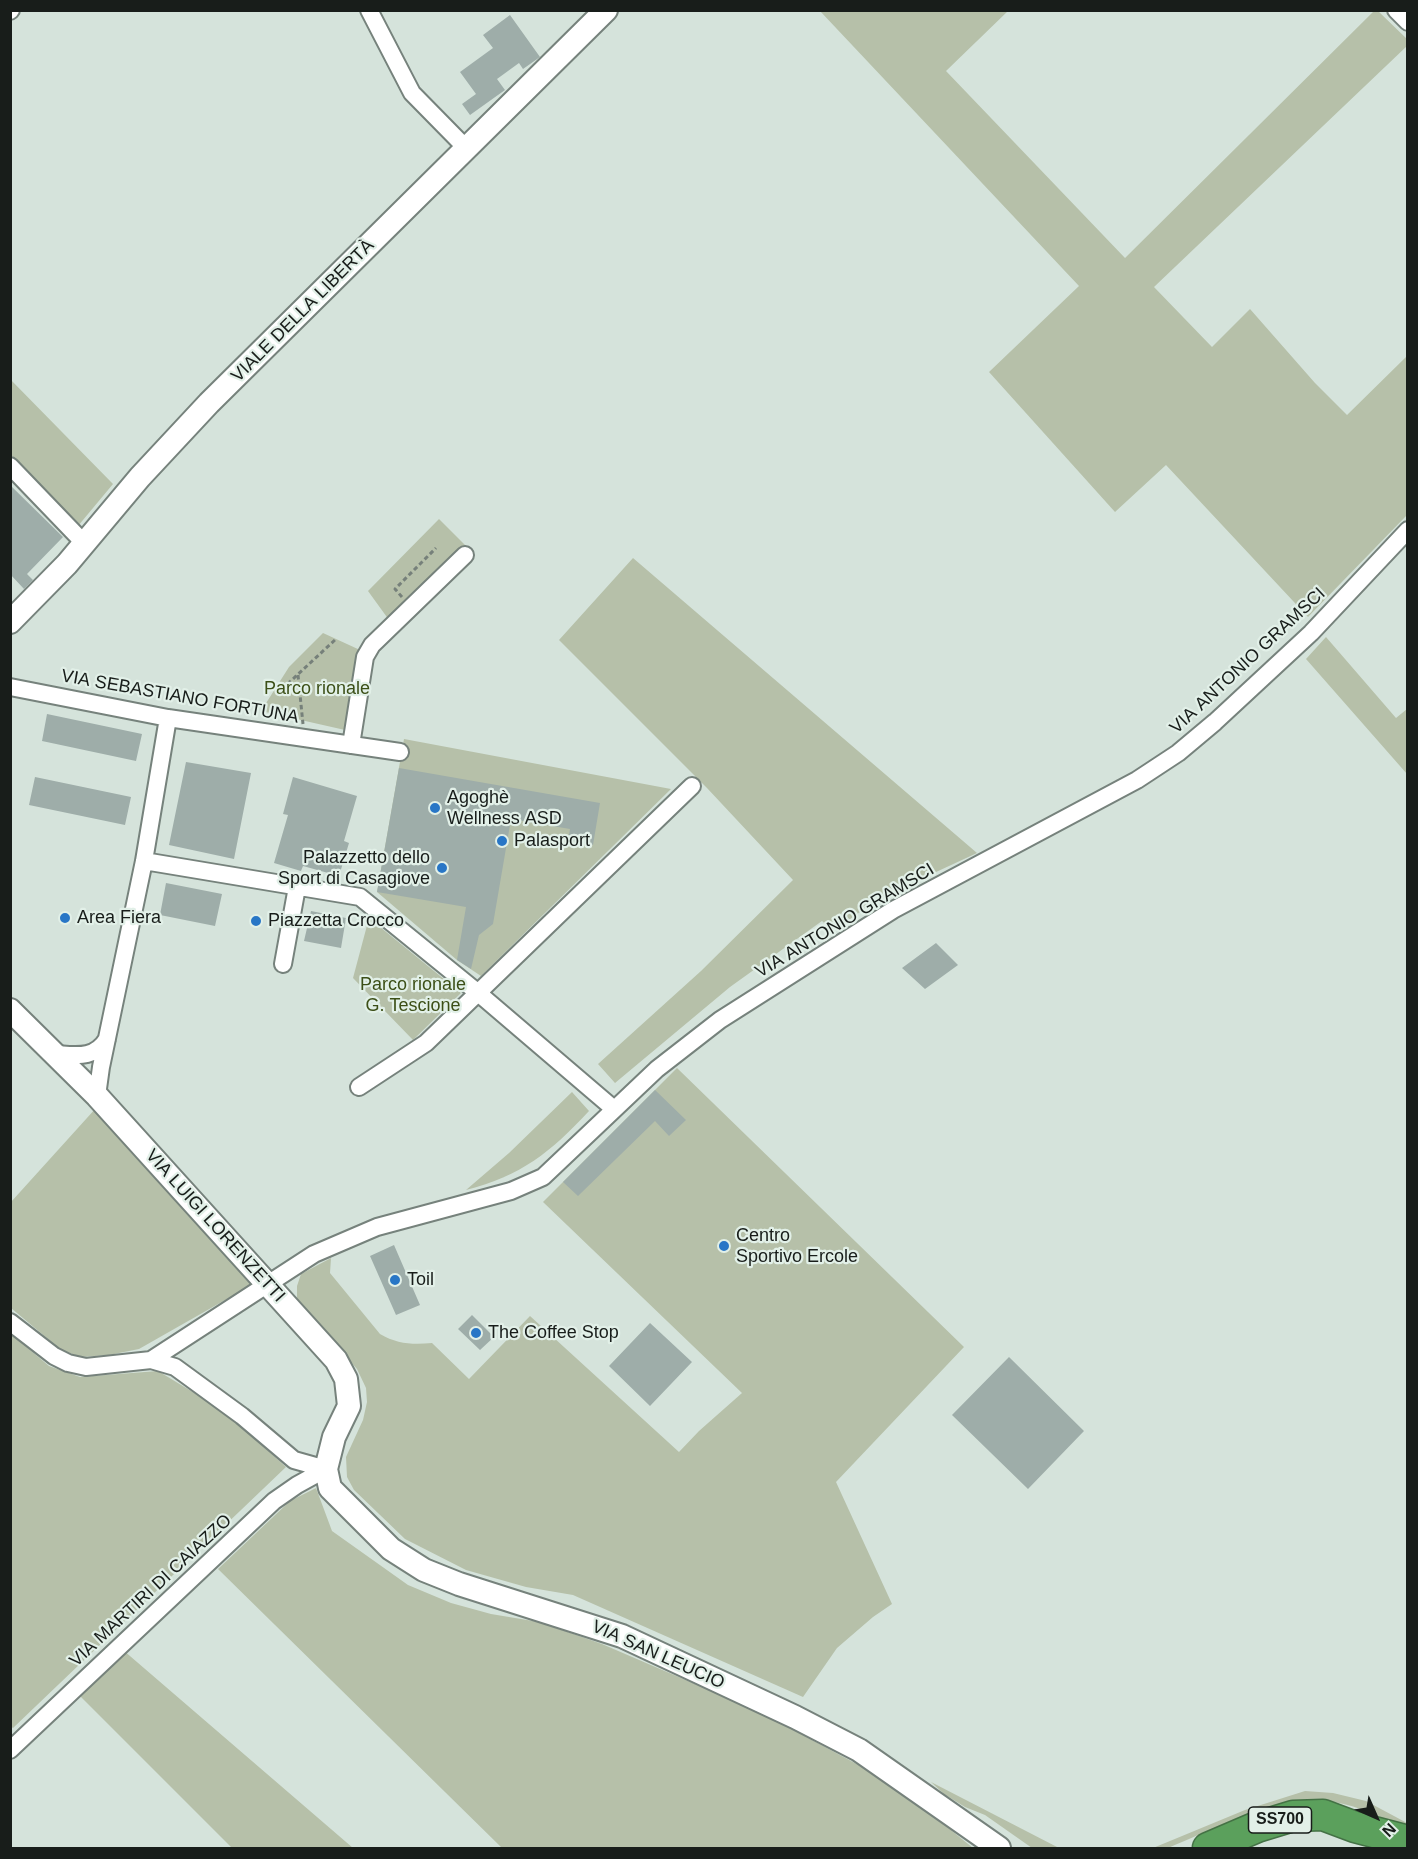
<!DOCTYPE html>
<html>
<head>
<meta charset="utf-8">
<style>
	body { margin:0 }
	#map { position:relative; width:1418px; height:1859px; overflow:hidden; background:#d5e3db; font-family:Arial,sans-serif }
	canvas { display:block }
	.frame { position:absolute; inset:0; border:12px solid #181d1a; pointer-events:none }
	.north { position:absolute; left:1346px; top:1787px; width:60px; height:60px; -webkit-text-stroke:4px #e2f0e8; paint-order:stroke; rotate:135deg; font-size:16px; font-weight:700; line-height:24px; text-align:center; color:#181d1a }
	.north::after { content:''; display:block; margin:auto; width:21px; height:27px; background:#181d1a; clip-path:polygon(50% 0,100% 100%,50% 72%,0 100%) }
</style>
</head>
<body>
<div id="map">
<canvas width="1418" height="1859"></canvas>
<div class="frame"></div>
<div class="north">N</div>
</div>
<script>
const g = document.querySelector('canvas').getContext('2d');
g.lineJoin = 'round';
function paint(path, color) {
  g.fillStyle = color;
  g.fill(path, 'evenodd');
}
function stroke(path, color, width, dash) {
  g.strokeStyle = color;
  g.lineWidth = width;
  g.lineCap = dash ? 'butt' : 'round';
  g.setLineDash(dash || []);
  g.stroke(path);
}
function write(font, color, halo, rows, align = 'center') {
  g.font = font + ' Arial,sans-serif';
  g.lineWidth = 4.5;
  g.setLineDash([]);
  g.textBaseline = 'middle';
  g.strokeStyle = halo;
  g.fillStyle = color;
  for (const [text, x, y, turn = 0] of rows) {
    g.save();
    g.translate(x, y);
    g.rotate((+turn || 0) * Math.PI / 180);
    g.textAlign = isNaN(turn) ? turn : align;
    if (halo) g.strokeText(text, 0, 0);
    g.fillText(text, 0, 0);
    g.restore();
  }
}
const green = new Path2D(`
	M820,11H1008L946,71L1125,258L1374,11H1378L1407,39V46L1154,287L1212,347L1250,309L1315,383L1347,415L1406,357L1407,359V515L1308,617L1166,465L1115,512L989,372L1079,286Z
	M10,379L113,484L78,526L11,455Z
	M439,519L466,546L389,620L368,591Z
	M633,558L977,853L880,898L833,931L822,921L730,987L615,1083L598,1064L701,971L793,880L707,788L559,640Z
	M323,633L360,650L345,730L261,711L289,667Z
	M1326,637L1396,718L1407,709V774L1306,659Z
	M404,739L671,789L481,976L457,960L377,892Z
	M369,918L461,993L413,1040L353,978Z
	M677,1068L964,1347L836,1482L892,1604L873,1617L837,1648L803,1697L573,1595L526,1587L466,1570L405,1539L354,1490L347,1477L346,1457L363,1420L367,1402L366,1388L357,1369L299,1303L297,1298V1286L301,1274L331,1258L330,1273L380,1334C397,1344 413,1345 432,1343L469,1379L530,1316L679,1452L699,1431L742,1393L543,1202Z
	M572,1092L589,1111C551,1152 521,1176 466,1190L509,1153Z
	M96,1108L255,1283L139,1349L109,1355L80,1357L60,1349L11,1308V1202Z
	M10,1333L49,1366L80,1377L158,1371L211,1403L232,1418L286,1467L13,1728L10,1726Z
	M316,1488L332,1531L408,1585L451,1603L491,1614L539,1622L602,1644L760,1712L864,1768L909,1796L973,1848H502L218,1569L290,1501Z
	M123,1650L353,1848H232L78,1694Z
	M931,1782L1059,1848H1032L985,1815L965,1807L944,1794Z
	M1305,1791L1333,1793L1366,1801L1407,1823V1829C1384,1819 1360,1806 1334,1802C1283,1793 1215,1829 1168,1848H1153L1245,1810Z`);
const building = new Path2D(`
	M510,15L540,57L523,69L519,63L497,79L505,90L470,115L462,104L476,94L460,72L493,48L483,35Z
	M10,485L63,537L27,574L33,580L24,589L10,574Z
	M47,714L142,734L136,761L42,741Z
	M186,762L251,773L234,859L169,845Z
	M399,768L600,803L593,845L568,840L570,829L511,819L493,924L479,935L471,969L457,960L466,907L377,892Z
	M35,777L131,797L125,825L29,805Z
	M293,777L357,796L344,841L349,843L339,876L303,866L301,871L274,863L288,815L283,814Z
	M166,883L222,894L215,926L160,915Z
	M311,911L346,918L341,948L304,941Z
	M936,943L958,965L925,989L902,968Z
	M655,1090L686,1120L669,1136L655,1121L578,1196L563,1182Z
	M394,1245L420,1305L396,1315L370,1256Z
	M472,1315L494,1337L480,1350L458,1329Z
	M650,1323L692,1362L650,1406L609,1366Z
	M1009,1357L1084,1431L1028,1489L952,1415Z`);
const path = new Path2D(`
	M402,597L395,589L436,548
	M298,675L303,724
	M275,690H281L336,639`);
const street = new Path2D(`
	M369,10L412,93L467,149
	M1396,10L1408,22
	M10,11L11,10
	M10,466L85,544
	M10,687L168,718L400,752
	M351,745L365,657L372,645L465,555
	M144,861L360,897L477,992L614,1109
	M283,964L297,887
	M54,1054C75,1055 94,1060 107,1039
	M359,1087L426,1043L692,786
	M97,1096L101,1067L144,861L168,718
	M10,1322L54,1356L68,1363L86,1367L151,1360L175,1367L242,1416L294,1460L326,1469
	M151,1360L314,1254L377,1227L511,1191L543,1177L657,1069L720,1020L893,910L1137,780L1178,753L1215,722L1311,633L1408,530
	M10,1750L274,1501L297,1485L326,1469`);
const secondary = new Path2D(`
	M10,622L67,564L140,477L209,403L606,10
	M10,1010L97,1096L336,1360L346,1379L349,1406L334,1437L326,1469L330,1488L391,1549L424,1570L459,1584L622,1636L795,1717L859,1750L999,1848`);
const highway = new Path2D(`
	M1208,1848L1257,1827L1293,1816L1323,1815L1355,1827L1408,1841`);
const markers = [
	[435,808,6,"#2876c6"],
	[502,841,6,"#2876c6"],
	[442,868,6,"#2876c6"],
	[65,918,6,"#2876c6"],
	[256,921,6,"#2876c6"],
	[724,1246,6,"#2876c6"],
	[395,1280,6,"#2876c6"],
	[476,1333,6,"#2876c6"]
];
const shields = [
	[1280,1820,63]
];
const shieldNames = [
	["SS700",1280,1820]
];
const streetNames = [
	["VIALE DELLA LIBERTÀ",303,311,-45],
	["VIA ANTONIO GRAMSCI",1248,661,-43],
	["VIA SEBASTIANO FORTUNA",180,697,10],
	["VIA ANTONIO GRAMSCI",845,921,-31],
	["VIA LUIGI LORENZETTI",215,1226,48],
	["VIA MARTIRI DI CAIAZZO",151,1591,-43],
	["VIA SAN LEUCIO",658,1655,24]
];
const parkNames = [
	["Parco rionale",317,689],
	["Parco rionale",413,985],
	["G. Tescione",413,1006]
];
const poiNames = [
	["Agoghè",447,798],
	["Wellness ASD",447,819],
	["Palasport",514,841],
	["Palazzetto dello",430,858,"right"],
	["Sport di Casagiove",430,879,"right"],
	["Area Fiera",77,918],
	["Piazzetta Crocco",268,921],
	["Centro",736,1236],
	["Sportivo Ercole",736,1257],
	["Toil",407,1280],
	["The Coffee Stop",488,1333]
];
paint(green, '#b6c0a9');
paint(building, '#9eada9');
stroke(street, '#76827c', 20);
stroke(secondary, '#76827c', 26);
stroke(highway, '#447245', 33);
stroke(path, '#76807a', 3, [4.5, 3]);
stroke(street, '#fff', 16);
stroke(secondary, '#fff', 22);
stroke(highway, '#5ba05c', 30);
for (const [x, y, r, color] of markers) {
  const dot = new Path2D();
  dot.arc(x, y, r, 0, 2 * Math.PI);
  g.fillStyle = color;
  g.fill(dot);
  stroke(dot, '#e2f0e8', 2);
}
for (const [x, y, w] of shields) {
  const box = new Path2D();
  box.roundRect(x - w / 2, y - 13, w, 26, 4.5);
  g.fillStyle = '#e2f0e8';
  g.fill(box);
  stroke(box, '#181d1a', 1.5);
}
write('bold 16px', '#181d1a', null, shieldNames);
write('18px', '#181d1a', '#e2f0e8', streetNames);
write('18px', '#3c4f17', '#e2f0e8', parkNames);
write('18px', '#181d1a', '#e2f0e8', poiNames, 'left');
</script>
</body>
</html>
